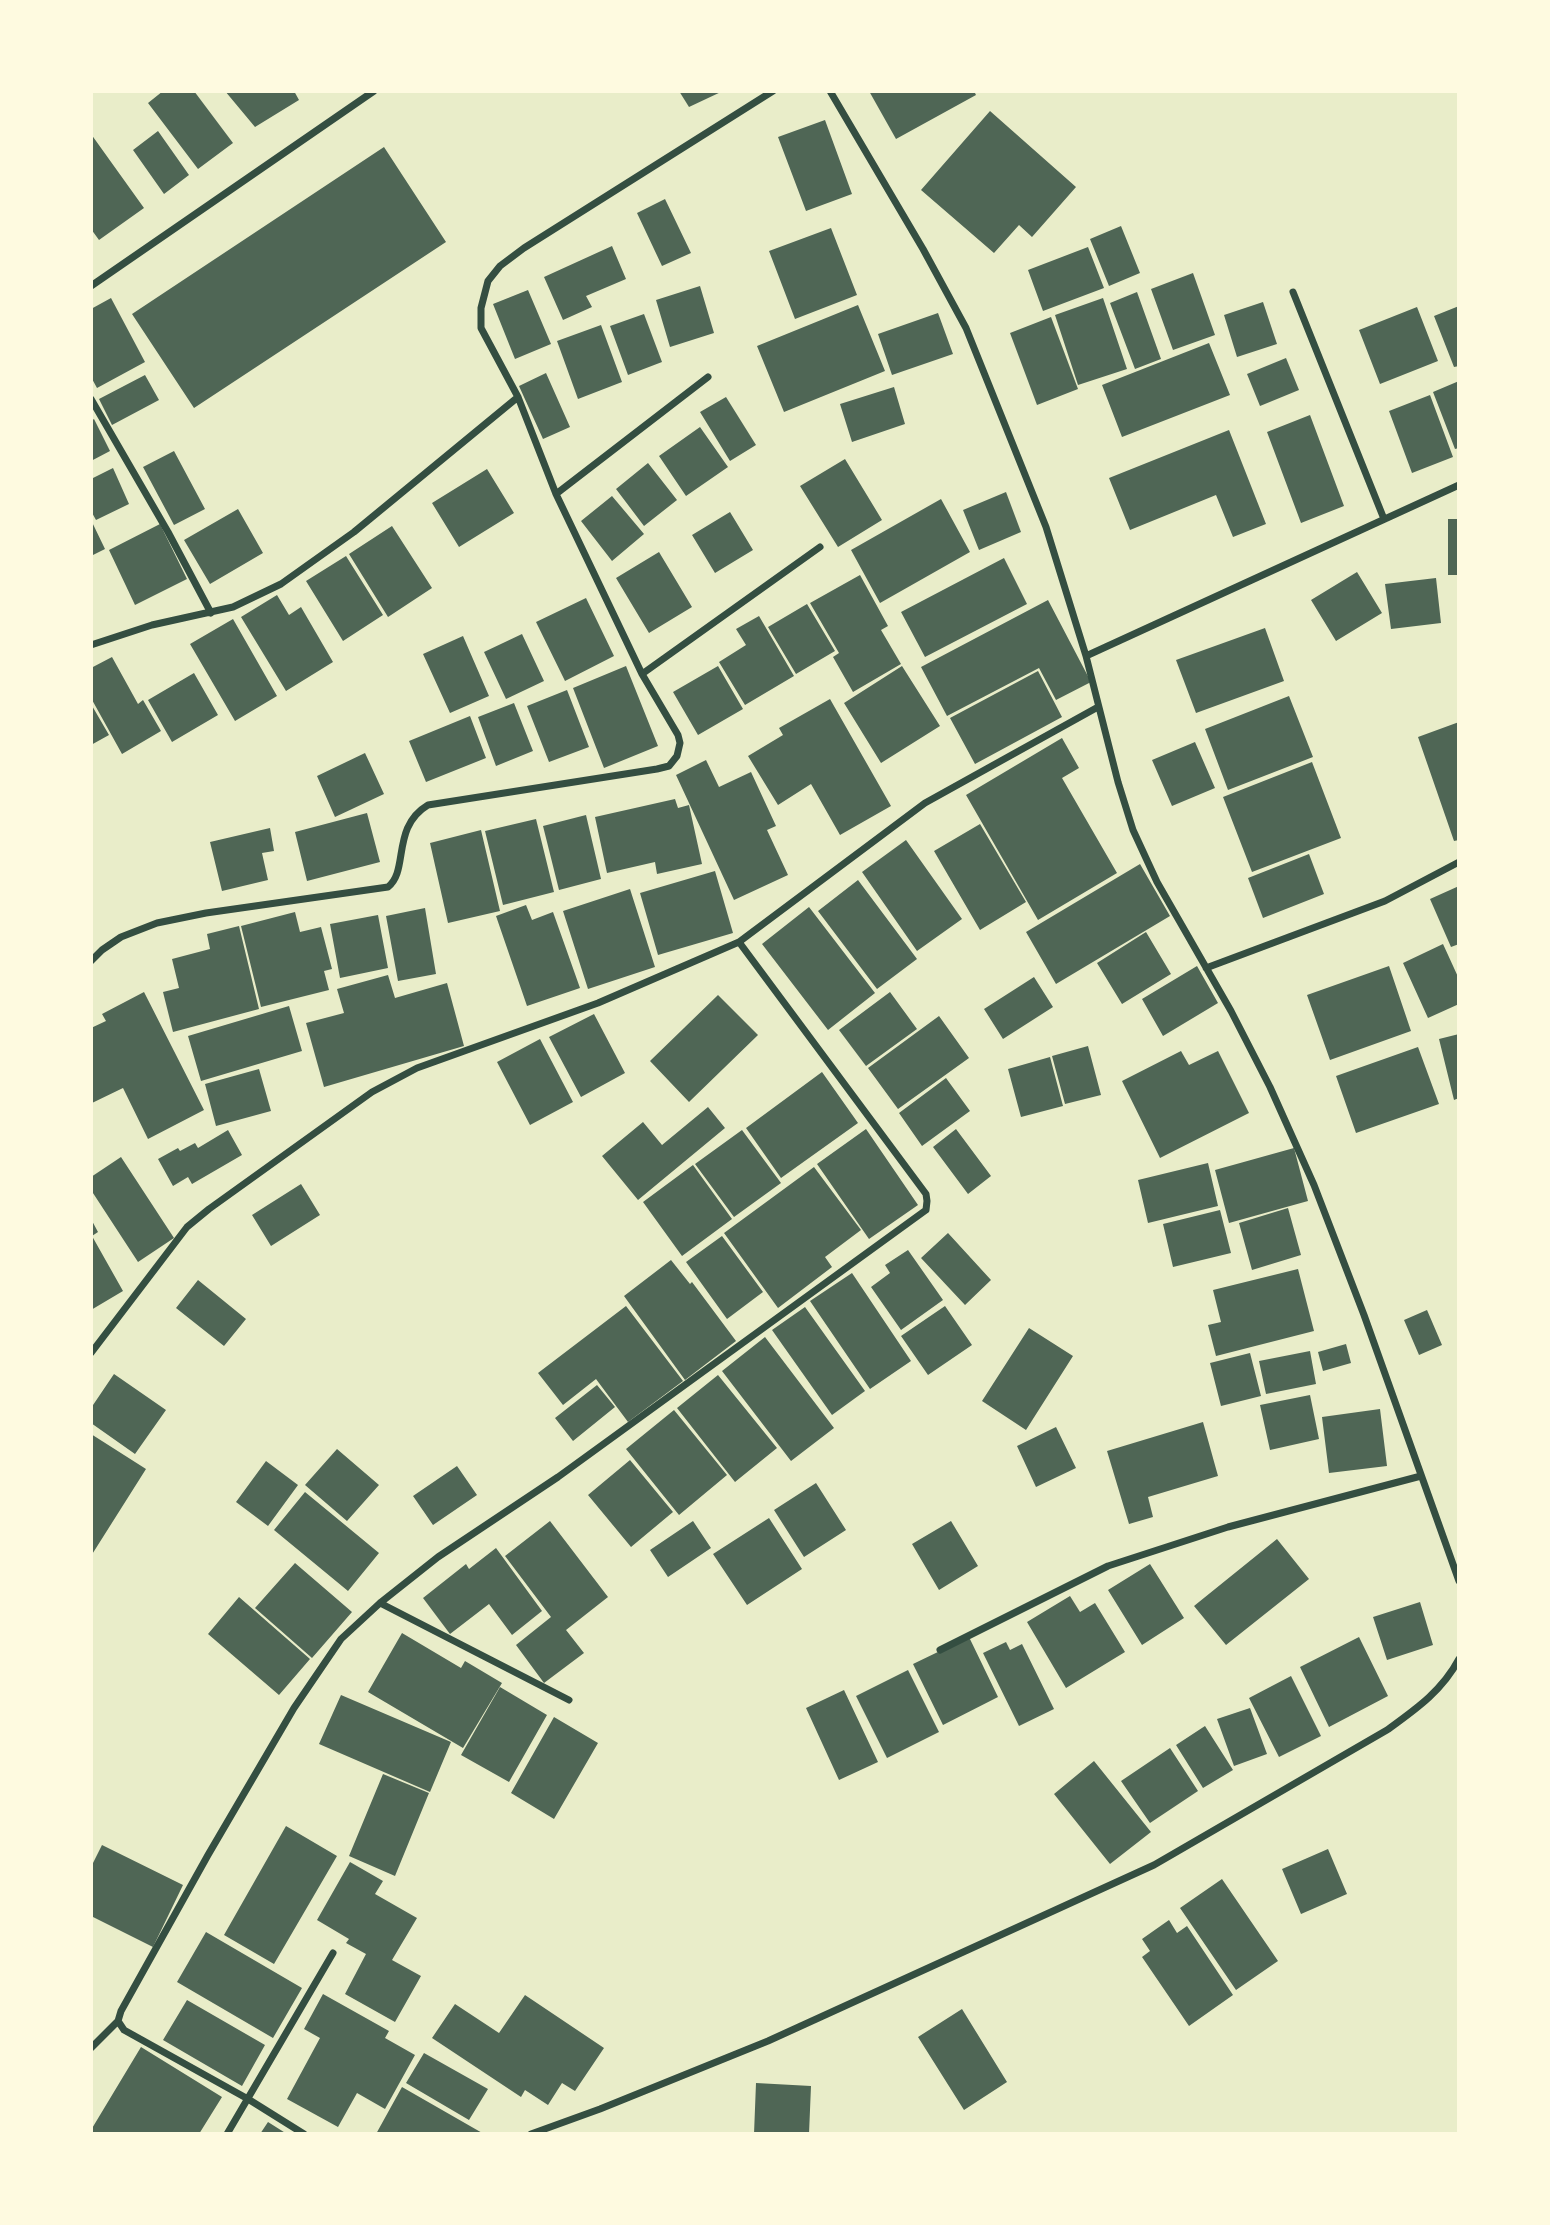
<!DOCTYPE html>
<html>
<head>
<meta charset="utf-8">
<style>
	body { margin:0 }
	#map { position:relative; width:1550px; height:2225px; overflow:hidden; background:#e9edc9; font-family:"Fira Sans",sans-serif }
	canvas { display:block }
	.frame { position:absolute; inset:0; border:93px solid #fefae0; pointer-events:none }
</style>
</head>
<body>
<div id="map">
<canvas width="1550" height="2225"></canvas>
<div class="frame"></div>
</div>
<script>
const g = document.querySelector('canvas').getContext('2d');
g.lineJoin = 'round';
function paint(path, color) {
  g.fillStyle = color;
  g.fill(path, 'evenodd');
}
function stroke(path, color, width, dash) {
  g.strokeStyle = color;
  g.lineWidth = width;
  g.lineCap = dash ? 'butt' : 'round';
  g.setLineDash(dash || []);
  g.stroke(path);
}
const building = new Path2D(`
	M163,91H194L233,143L198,169L148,103Z
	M225,91H294L299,100L255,127Z
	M679,91H723L689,107Z
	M869,91H974L976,95L896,139Z
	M990,111L1076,187L1032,237L1019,225L994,253L921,190Z
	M825,120L852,194L806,211L778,137Z
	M158,131L189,175L164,194L133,150Z
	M91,134L144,208L99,240L91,229Z
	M384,147L446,242L194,408L132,314Z
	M665,199L691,253L662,266L637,213Z
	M1121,226L1140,273L1109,286L1090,239Z
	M831,228L857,295L795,319L769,251Z
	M612,246L626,279L586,296L592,307L563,320L544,277Z
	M1088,247L1104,288L1043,311L1028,270Z
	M1193,273L1215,335L1173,350L1151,289Z
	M700,286L714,333L670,347L656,300Z
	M528,290L551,344L515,359L493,304Z
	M1137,292L1161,359L1135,369L1110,303Z
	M111,298L145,362L97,388L91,377V309Z
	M1103,298L1127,369L1078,385L1055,315Z
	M1263,302L1277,344L1237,357L1224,315Z
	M858,305L885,371L784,412L757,346Z
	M1459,306V366L1454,367L1434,316Z
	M1417,307L1438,361L1380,384L1359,330Z
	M938,313L953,354L892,375L878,334Z
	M644,314L662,362L628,375L610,326Z
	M1051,317L1078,389L1037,405L1010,333Z
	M601,325L622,382L578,399L557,341Z
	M1209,343L1230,395L1122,437L1102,385Z
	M1286,358L1299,390L1260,406L1247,374Z
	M546,373L570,427L543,439L519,386Z
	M145,375L159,400L112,425L99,399Z
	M1459,381V448L1455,449L1433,392Z
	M894,387L905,424L852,442L840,404Z
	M1430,395L1453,457L1412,473L1389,411Z
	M726,397L756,445L730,461L700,412Z
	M1310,415L1344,506L1301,523L1267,432Z
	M94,419L110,451L91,461V421Z
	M700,427L728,467L686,496L659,456Z
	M1229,430L1266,524L1233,537L1216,495L1130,530L1109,478Z
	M174,451L205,509L174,525L143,467Z
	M845,459L882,520L838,547L800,486Z
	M648,463L677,500L644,526L616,489Z
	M113,468L129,504L96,520L91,511V479Z
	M487,469L514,513L459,547L432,503Z
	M1006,492L1021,532L979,550L963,510Z
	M612,496L644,534L612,561L581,521Z
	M941,499L970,552L880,603L851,550Z
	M238,509L263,553L210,584L184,540Z
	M730,512L753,550L715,573L692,535Z
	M1448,519H1459V575H1448Z
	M91,520L105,549L91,556Z
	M160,524L187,579L135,605L109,550Z
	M392,526L432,588L388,617L349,554Z
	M659,552L692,607L649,633L616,578Z
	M346,556L383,615L343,641L306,581Z
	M1004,558L1027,604L925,657L901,612Z
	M1357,572L1382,613L1336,641L1311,600Z
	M860,575L888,626L881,630L901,664L853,692L833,657L839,653L810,603Z
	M1436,578L1441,623L1391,629L1385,584Z
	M277,595L289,615L301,607L333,662L286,691L241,617Z
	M586,598L614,656L565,681L536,622Z
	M1048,600L1091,682L1056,700L1039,668L947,716L921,667Z
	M807,604L835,651L796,674L768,627Z
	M759,616L794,676L745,705L719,662L746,645L736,629Z
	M233,619L277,696L235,721L190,644Z
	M1265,628L1284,681L1196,713L1176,660Z
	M522,634L544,681L506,699L484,652Z
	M463,636L489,696L450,713L423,654Z
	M112,657L138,704L143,700L161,731L122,754L91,698V668Z
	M626,666L658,746L604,768L573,688Z
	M718,666L743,709L698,735L673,692Z
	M902,666L940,726L881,763L844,703Z
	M1038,671L1062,717L975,764L950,718Z
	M194,673L218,715L172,742L148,700Z
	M567,690L589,747L549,762L527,706Z
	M1289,696L1313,757L1228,790L1205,729Z
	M830,699L891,806L840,835L811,784L778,805L748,756L783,735L779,728Z
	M514,703L533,751L496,766L478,717Z
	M91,704L109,735L91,745Z
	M470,716L486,758L426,782L409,741Z
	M1459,722V840L1454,841L1418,737Z
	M1062,738L1079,768L1062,778L1117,873L1038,920L966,795Z
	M1195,742L1215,788L1172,806L1152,760Z
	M365,753L384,794L335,817L317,776Z
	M706,760L719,787L751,772L776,826L767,830L788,875L734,900L676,775Z
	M1312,762L1341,838L1252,872L1223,797Z
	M675,799L678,808L689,805L702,864L657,874L655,862L607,873L595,817Z
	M367,813L380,862L307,881L295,832Z
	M586,815L601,879L559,890L543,826Z
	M536,819L554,892L503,905L485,831Z
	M980,824L1026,902L980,930L934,851Z
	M270,828L274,851L262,853L268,880L222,891L210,842Z
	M481,830L500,911L448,923L430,843Z
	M906,840L962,919L917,951L862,872Z
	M1309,854L1324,894L1263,918L1248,878Z
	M1140,864L1170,916L1056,984L1026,932Z
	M715,871L733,933L658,955L640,893Z
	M858,880L917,959L877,989L818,911Z
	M1459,886V944L1451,947L1430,899Z
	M630,889L655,967L588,989L563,911Z
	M526,905L532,920L553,912L580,988L527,1006L496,916Z
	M809,907L875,993L828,1030L762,944Z
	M425,908L436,974L398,981L386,916Z
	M295,912L300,932L321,927L332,969L324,971L329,990L261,1007L241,926Z
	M378,915L388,968L340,978L330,924Z
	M239,926L259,1009L173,1032L163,992L179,988L172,959L210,949L207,934Z
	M1146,932L1171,974L1122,1004L1097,963Z
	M1443,944L1459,979V1004L1428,1018L1403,963Z
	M1197,966L1218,1003L1163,1036L1142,999Z
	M1389,966L1411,1031L1330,1060L1307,995Z
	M388,975L395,998L447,983L464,1046L324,1087L306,1023L344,1013L337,989Z
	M1034,977L1053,1007L1003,1039L984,1009Z
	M144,992L204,1110L148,1139L123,1088L92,1103L91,1101V1028L106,1021L102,1014Z
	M890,992L917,1029L866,1066L839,1030Z
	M718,995L758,1035L689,1102L650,1061Z
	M289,1006L302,1051L201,1081L188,1036Z
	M594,1014L625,1073L581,1097L549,1037Z
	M939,1016L969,1058L898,1109L868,1068Z
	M1459,1034V1098L1454,1100L1439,1039Z
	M540,1039L573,1102L530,1125L497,1062Z
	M1088,1046L1101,1095L1065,1104L1052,1056Z
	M1418,1047L1439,1104L1356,1133L1336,1076Z
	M1181,1051L1189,1065L1218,1051L1249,1113L1160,1158L1122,1081Z
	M1050,1057L1063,1106L1021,1117L1008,1069Z
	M259,1069L271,1111L216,1126L205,1084Z
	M822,1072L858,1123L781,1178L746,1128Z
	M946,1078L970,1111L922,1146L899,1113Z
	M708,1107L725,1128L638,1200L602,1156L643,1122L662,1145Z
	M866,1129L918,1205L869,1239L817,1164Z
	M956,1129L991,1176L968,1194L933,1147Z
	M228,1130L242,1155L192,1184L188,1177L173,1186L158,1159L178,1148L180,1151L195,1143L198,1148Z
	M742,1130L781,1183L734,1217L695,1164Z
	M1294,1148L1308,1201L1229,1223L1215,1170Z
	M121,1157L174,1238L138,1262L91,1190V1177Z
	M1208,1163L1218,1206L1148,1223L1138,1180Z
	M693,1165L732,1219L682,1256L643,1202Z
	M814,1167L861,1230L825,1257L832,1267L778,1308L724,1233Z
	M301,1184L320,1215L271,1246L252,1215Z
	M1288,1208L1301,1255L1252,1270L1239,1223Z
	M1220,1210L1231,1253L1173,1267L1163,1224Z
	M91,1219L98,1232L92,1236L123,1291L91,1310Z
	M948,1233L991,1280L965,1305L921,1258Z
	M722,1236L763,1292L727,1319L686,1262Z
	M908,1250L943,1300L901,1330L871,1287L890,1273L885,1265Z
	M671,1260L690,1284L692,1282L736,1341L685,1380L624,1296Z
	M1298,1269L1314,1331L1216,1356L1208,1325L1221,1322L1213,1290Z
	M852,1273L911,1361L870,1389L810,1301Z
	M198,1280L246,1319L224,1346L176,1308Z
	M626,1306L683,1381L628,1422L596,1379L563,1405L538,1373Z
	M945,1306L972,1345L928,1375L901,1336Z
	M805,1307L865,1391L832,1415L772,1330Z
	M1427,1310L1442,1345L1419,1355L1404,1320Z
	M1029,1328L1073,1356L1026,1430L982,1401Z
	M765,1337L834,1428L791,1461L722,1371Z
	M1346,1344L1351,1363L1323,1371L1318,1352Z
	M1310,1351L1316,1384L1266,1394L1259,1361Z
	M1250,1353L1261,1396L1221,1406L1210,1363Z
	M114,1374L166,1410L135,1454L91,1423V1408Z
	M718,1375L777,1448L735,1482L677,1408Z
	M597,1385L615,1407L573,1441L555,1418Z
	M1310,1395L1319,1439L1270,1450L1260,1405Z
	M1380,1409L1387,1466L1329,1473L1322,1417Z
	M674,1410L727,1475L679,1515L626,1449Z
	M1203,1422L1218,1476L1148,1497L1153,1517L1129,1524L1107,1451Z
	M1056,1427L1076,1468L1036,1487L1017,1446Z
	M91,1434L146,1469L91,1556Z
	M337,1449L379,1485L347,1521L305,1485Z
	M630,1460L673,1512L631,1547L588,1495Z
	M266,1461L298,1485L268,1526L236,1502Z
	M457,1466L477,1495L433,1525L413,1496Z
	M816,1483L846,1530L804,1557L774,1510Z
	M305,1492L379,1553L348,1591L274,1530Z
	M769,1518L802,1569L747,1605L713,1554Z
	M550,1521L608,1597L566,1630L584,1653L544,1683L516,1645L551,1617L505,1556Z
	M693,1521L711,1548L668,1577L650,1550Z
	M951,1521L978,1566L939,1590L912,1544Z
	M1277,1539L1309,1579L1226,1645L1194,1606Z
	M496,1548L542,1611L512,1635L489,1604L450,1634L423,1598L466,1564L469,1569Z
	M295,1563L352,1612L312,1658L255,1608Z
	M1150,1564L1184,1618L1142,1645L1108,1590Z
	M1070,1596L1080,1612L1095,1603L1125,1652L1066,1688L1027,1622Z
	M239,1597L310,1659L279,1695L208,1634Z
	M1420,1602L1433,1645L1387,1660L1373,1617Z
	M402,1633L461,1668L465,1661L502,1683L463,1748L368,1692Z
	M969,1637L998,1697L943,1725L913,1664Z
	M1359,1637L1388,1696L1329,1727L1300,1667Z
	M1006,1642L1010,1650L1022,1644L1054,1709L1019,1726L983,1653Z
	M908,1670L939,1732L887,1758L856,1696Z
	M1291,1676L1321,1736L1279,1757L1249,1698Z
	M500,1687L547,1715L509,1782L461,1755Z
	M844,1690L878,1762L839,1780L806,1708Z
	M341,1695L451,1742L430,1792L319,1744Z
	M1250,1708L1267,1754L1234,1766L1217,1719Z
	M554,1717L598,1743L554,1819L511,1793Z
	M1205,1726L1233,1770L1203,1788L1176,1745Z
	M1170,1748L1198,1791L1150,1823L1121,1781Z
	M1094,1761L1151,1832L1110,1864L1054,1794Z
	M383,1774L429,1793L395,1876L349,1856Z
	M286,1826L337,1856L274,1964L224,1935Z
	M102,1845L183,1885L153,1947L91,1916V1867Z
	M1328,1849L1347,1894L1301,1914L1282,1869Z
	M350,1862L383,1881L375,1894L417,1918L392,1960L421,1976L395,2022L345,1994L366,1954L346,1943L349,1939L317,1920Z
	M1222,1879L1278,1961L1236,1990L1180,1908Z
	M1169,1920L1177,1933L1187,1926L1233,1995L1189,2026L1142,1957L1150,1951L1142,1939Z
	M206,1932L302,1988L273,2038L177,1982Z
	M323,1994L389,2031L385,2038L415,2055L385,2109L357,2093L338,2127L287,2099L320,2038L304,2029Z
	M525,1995L604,2048L575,2091L562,2083L548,2105L525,2090L521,2097L432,2038L455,2004L499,2033Z
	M187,2000L265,2045L242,2086L163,2040Z
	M962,2009L1007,2082L964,2110L918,2037Z
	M141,2047L222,2097L199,2134H91V2130Z
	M424,2053L488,2089L469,2120L406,2083Z
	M756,2083L811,2086L809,2134H754Z
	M402,2087L484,2134H376Z
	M268,2122L287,2134H260Z`);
const minor = new Path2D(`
	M830,91L923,249L966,328L1046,527L1086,656L1118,782L1133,830L1157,882L1231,1011L1270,1087L1314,1185L1364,1315L1459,1581
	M91,286L374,91
	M1293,292L1384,519
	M91,399L168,532L211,613
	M556,494L708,377
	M91,645L152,625L233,607L281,584L354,532L518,397
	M1086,656L1459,485
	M642,674L820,547
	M91,961L102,950L121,937L157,923L206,913L388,887C409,871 391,827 428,805L657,769L669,766L677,756L680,743L678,735L642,674L556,494L518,397L481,328V308L488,281L500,266L524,248L773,91
	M1206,968L1385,901L1459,862
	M91,1353L187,1227L209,1209L372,1092L417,1068L598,1003L739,942L925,803L1098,707
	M380,1603L569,1700
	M940,1650L1108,1566L1228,1527L1421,1476
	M91,2048L118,2021
	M227,2134L333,1953
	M304,2134L248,2099L124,2030L118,2021L121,2011L208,1855L294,1708L341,1639L380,1603L438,1557L558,1477L926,1210L927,1201L926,1194L739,942
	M531,2134L600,2109L768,2041L1154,1865L1387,1730C1416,1709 1442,1691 1459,1659`);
paint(building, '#4f6655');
stroke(minor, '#344e41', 7);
</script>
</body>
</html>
